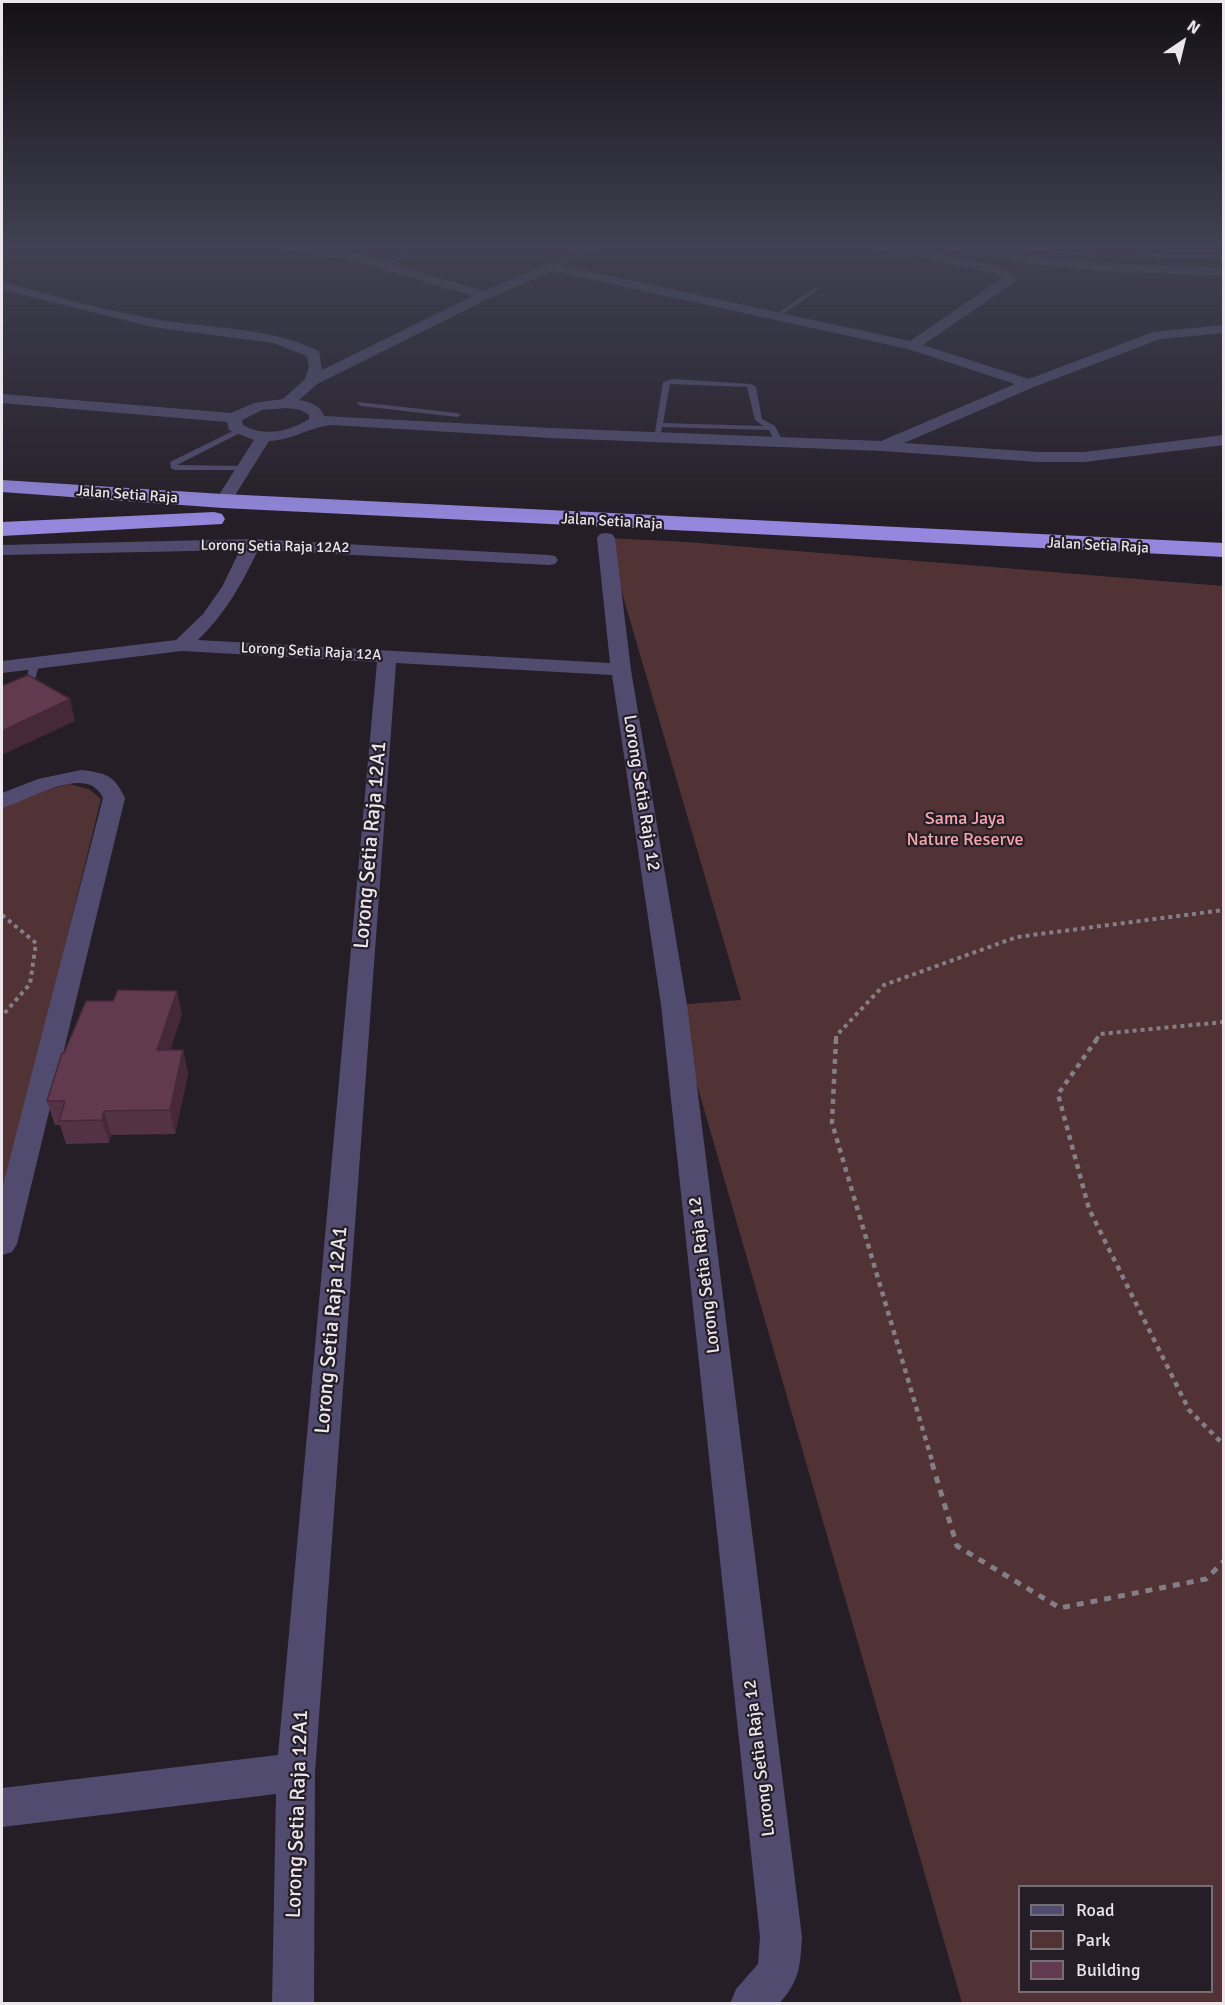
<!DOCTYPE html>
<html>
<head>
<meta charset="utf-8">
<style>
	body { margin:0 }
	#map { position:relative; width:1225px; height:2005px; overflow:hidden; background:#251e27; font-family:Signika,sans-serif }
	canvas { display:block }
	.frame { position:absolute; inset:0; border:3px solid #eae6ec; pointer-events:none }
	.legend { position:absolute; left:1018px; top:1885px; width:195px; height:108px; box-sizing:border-box; background:#251e27; border:2px solid #746e76; margin:0; padding:8px 10px; list-style:none; font-size:18px; color:#eae6ec }
	.legend li { display:flex; align-items:center; gap:12px; height:30px }
	.legend b { width:30px; border:2px solid #746e76 }
	.north { position:absolute; left:1153px; top:12px; width:60px; height:60px; -webkit-text-stroke:4px #251e27; paint-order:stroke; rotate:35deg; font-size:16px; font-weight:700; line-height:24px; text-align:center; color:#eae6ec }
	.north::after { content:''; display:block; margin:auto; width:21px; height:27px; background:#eae6ec; clip-path:polygon(50% 0,100% 100%,50% 72%,0 100%) }
</style>
</head>
<body>
<div id="map">
<canvas width="1225" height="2005"></canvas>
<div class="frame"></div>
<ul class="legend">
<li><b style="height:8px;background:#514c6f"></b>Road</li>
<li><b style="height:16px;background:#513235"></b>Park</li>
<li><b style="height:16px;background:#623a50"></b>Building</li>
</ul>
<div class="north">N</div>
</div>
<script>
const g = document.querySelector('canvas').getContext('2d');
g.lineJoin = 'round';
function paint(path, color) {
  g.fillStyle = color;
  g.fill(path, 'evenodd');
}
function stroke(path, color, width, dash) {
  g.strokeStyle = color;
  g.lineWidth = width;
  g.lineCap = dash ? 'butt' : 'round';
  g.setLineDash(dash || []);
  g.stroke(path);
}
function write(font, color, halo, rows, align = 'center') {
  g.font = font + ' Signika,sans-serif';
  g.lineWidth = 4.5;
  g.setLineDash([]);
  g.textBaseline = 'middle';
  g.strokeStyle = halo;
  g.fillStyle = color;
  for (const [text, x, y, turn = 0] of rows) {
    g.save();
    g.translate(x, y);
    g.rotate((+turn || 0) * Math.PI / 180);
    g.textAlign = isNaN(turn) ? turn : align;
    if (halo) g.strokeText(text, 0, 0);
    g.fillText(text, 0, 0);
    g.restore();
  }
}
const green = new Path2D(`
	M606,538L687,542L1223,586V2003H962L674,1005L741,1000ZM1020,1886H1212V1992H1020Z
	M69,784L89,789L101,799L2,1202V807L28,795Z`);
const pathFar2 = new Path2D(`
	M2,915L36,943L30,984L2,1016
	M836,1040V1036L884,985L1017,937L1224,910
	M1096,1040L1100,1034L1224,1022`);
const pathFar1 = new Path2D(`
	M836,1039L832,1123L933,1464
	M1097,1039L1058,1094L1089,1209L1189,1410L1224,1445`);
const path = new Path2D(`
	M932,1463L957,1546L1060,1608L1206,1579L1224,1561`);
const lane = new Path2D(`
	M595,245H602L553,268L548,267Z
	M1002,245H1017L1100,256L1097,258Z
	M1135,245H1141V249L1158,254L1224,255V259L1158,258L1136,251Z
	M406,254L408,257L387,266L382,265Z
	M814,288L819,289L779,317H775V315Z
	M673,379L751,384L756,387L762,419L775,426L783,442L776,444L769,430L662,427L660,439H654L663,382ZM670,384L747,387L755,420L763,426L663,423Z
	M358,402L457,413L461,415L457,417L361,406L357,404Z
	M237,429L244,431L177,465L245,466L249,468L248,470H175L171,468L170,462Z
	M35,659L40,662L33,686L2,702V695L26,683L30,662Z`);
const street = new Path2D(`
	M281,245H306L356,253L484,291L551,263L910,341L1002,278L995,273L877,249L871,245H894L999,266L1017,277L1013,283L923,345L1029,379L1153,332L1224,325V333L1160,339L1034,387L904,443L1039,452H1084L1224,435V445L1084,462H1039L882,451L551,438L333,425C311,426 294,440 269,441L229,505H217L215,501L254,440L229,430L227,422L2,403V394L231,413L254,403L283,399L305,379L309,367L307,356L273,343L153,327L2,290V282C52,295 102,310 154,319C210,329 266,326 319,351L322,370L473,296L354,261L287,249ZM552,271L908,349L1015,384L881,441L551,428L324,416C321,405 309,402 299,400L317,384L490,298ZM287,408L301,410L309,415V419C289,432 264,437 243,425L242,420L262,410Z
	M942,245C976,242 1009,254 1043,258C1103,264 1163,266 1224,268V276L1095,271L1039,265L948,249Z
	M606,533L612,534L615,538L631,670L687,1005L802,1937C800,1967 800,1980 779,2004H730L736,1989L758,1964L760,1937L661,1005L612,675L396,663L315,1772L314,2004H272L276,1794L2,1827V1788L278,1755L377,662L182,651L2,673V661L176,640L203,614L222,587L240,550L2,555V545L252,539L549,555L555,556L558,560L555,564L549,565L258,550C242,584 225,614 198,640L610,663L597,538L600,534Z
	M81,770C106,773 114,775 125,798L17,1244L12,1252L2,1255V1189L103,798C87,762 28,801 2,808V793L38,779Z`);
const highway = new Path2D(`
	M2,480L223,494L1224,543V557L223,508L2,492Z
	M214,512L222,514L225,519L222,524L2,536V522Z`);
const wall = new Path2D(`
	M182,1014L170,1050H183L188,1074L175,1134L111,1135L109,1143L66,1144L60,1125H55L47,1101L64,1053Z`);
const shadedWall = new Path2D(`
	M70,699L75,721L2,755V731Z
	M177,991L182,1014L163,1073L157,1050Z
	M183,1050L188,1074L175,1134L170,1110Z
	M104,1111L111,1135L109,1143L102,1120Z`);
const building = new Path2D(`
	M28,675L70,699L2,731V686Z
	M118,990L177,991L157,1050H183L170,1110L104,1111L102,1120L59,1121L65,1101H47L62,1053H64L86,1001H113Z`);
const farStreetnames = [
	["Jalan Setia Raja",127,495,4],
	["Jalan Setia Raja",612,522,3],
	["Jalan Setia Raja",1098,546,3],
	["Lorong Setia Raja 12A2",275,547,1],
	["Lorong Setia Raja 12A",311,652,3]
];
const streetNames = [
	["Lorong Setia Raja 12",641,793,81],
	["Lorong Setia Raja 12",705,1275,-97],
	["Lorong Setia Raja 12",760,1758,-97]
];
const parkNames = [
	["Sama Jaya",965,819],
	["Nature Reserve",965,840]
];
const nearStreetnames = [
	["Lorong Setia Raja 12A1",371,845,-85],
	["Lorong Setia Raja 12A1",332,1330,-85],
	["Lorong Setia Raja 12A1",298,1814,-88]
];
paint(green, '#513235');
stroke(pathFar2, '#847e86', 4, [4, 4]);
stroke(pathFar1, '#847e86', 4.5, [5, 5]);
stroke(path, '#847e86', 5, [7, 7]);
paint(lane, '#514c6f');
paint(street, '#514c6f');
paint(highway, '#9487dd');
paint(wall, '#543245');
paint(shadedWall, '#452938');
paint(building, '#623a50');
stroke(building, '#452938', 1.5);
const sky = g.createLinearGradient(0, 0, 0, 525);
sky.addColorStop(0, '#141015');
sky.addColorStop(0.47, '#404152');
sky.addColorStop(1, '#40415200');
g.fillStyle = sky;
g.fillRect(0, 0, 1225, 525);
write('15px', '#eae6ec', '#251e27', farStreetnames);
write('18px', '#eae6ec', '#251e27', streetNames);
write('18px', '#f6a5ad', '#251e27', parkNames);
write('21px', '#eae6ec', '#251e27', nearStreetnames);
</script>
</body>
</html>
